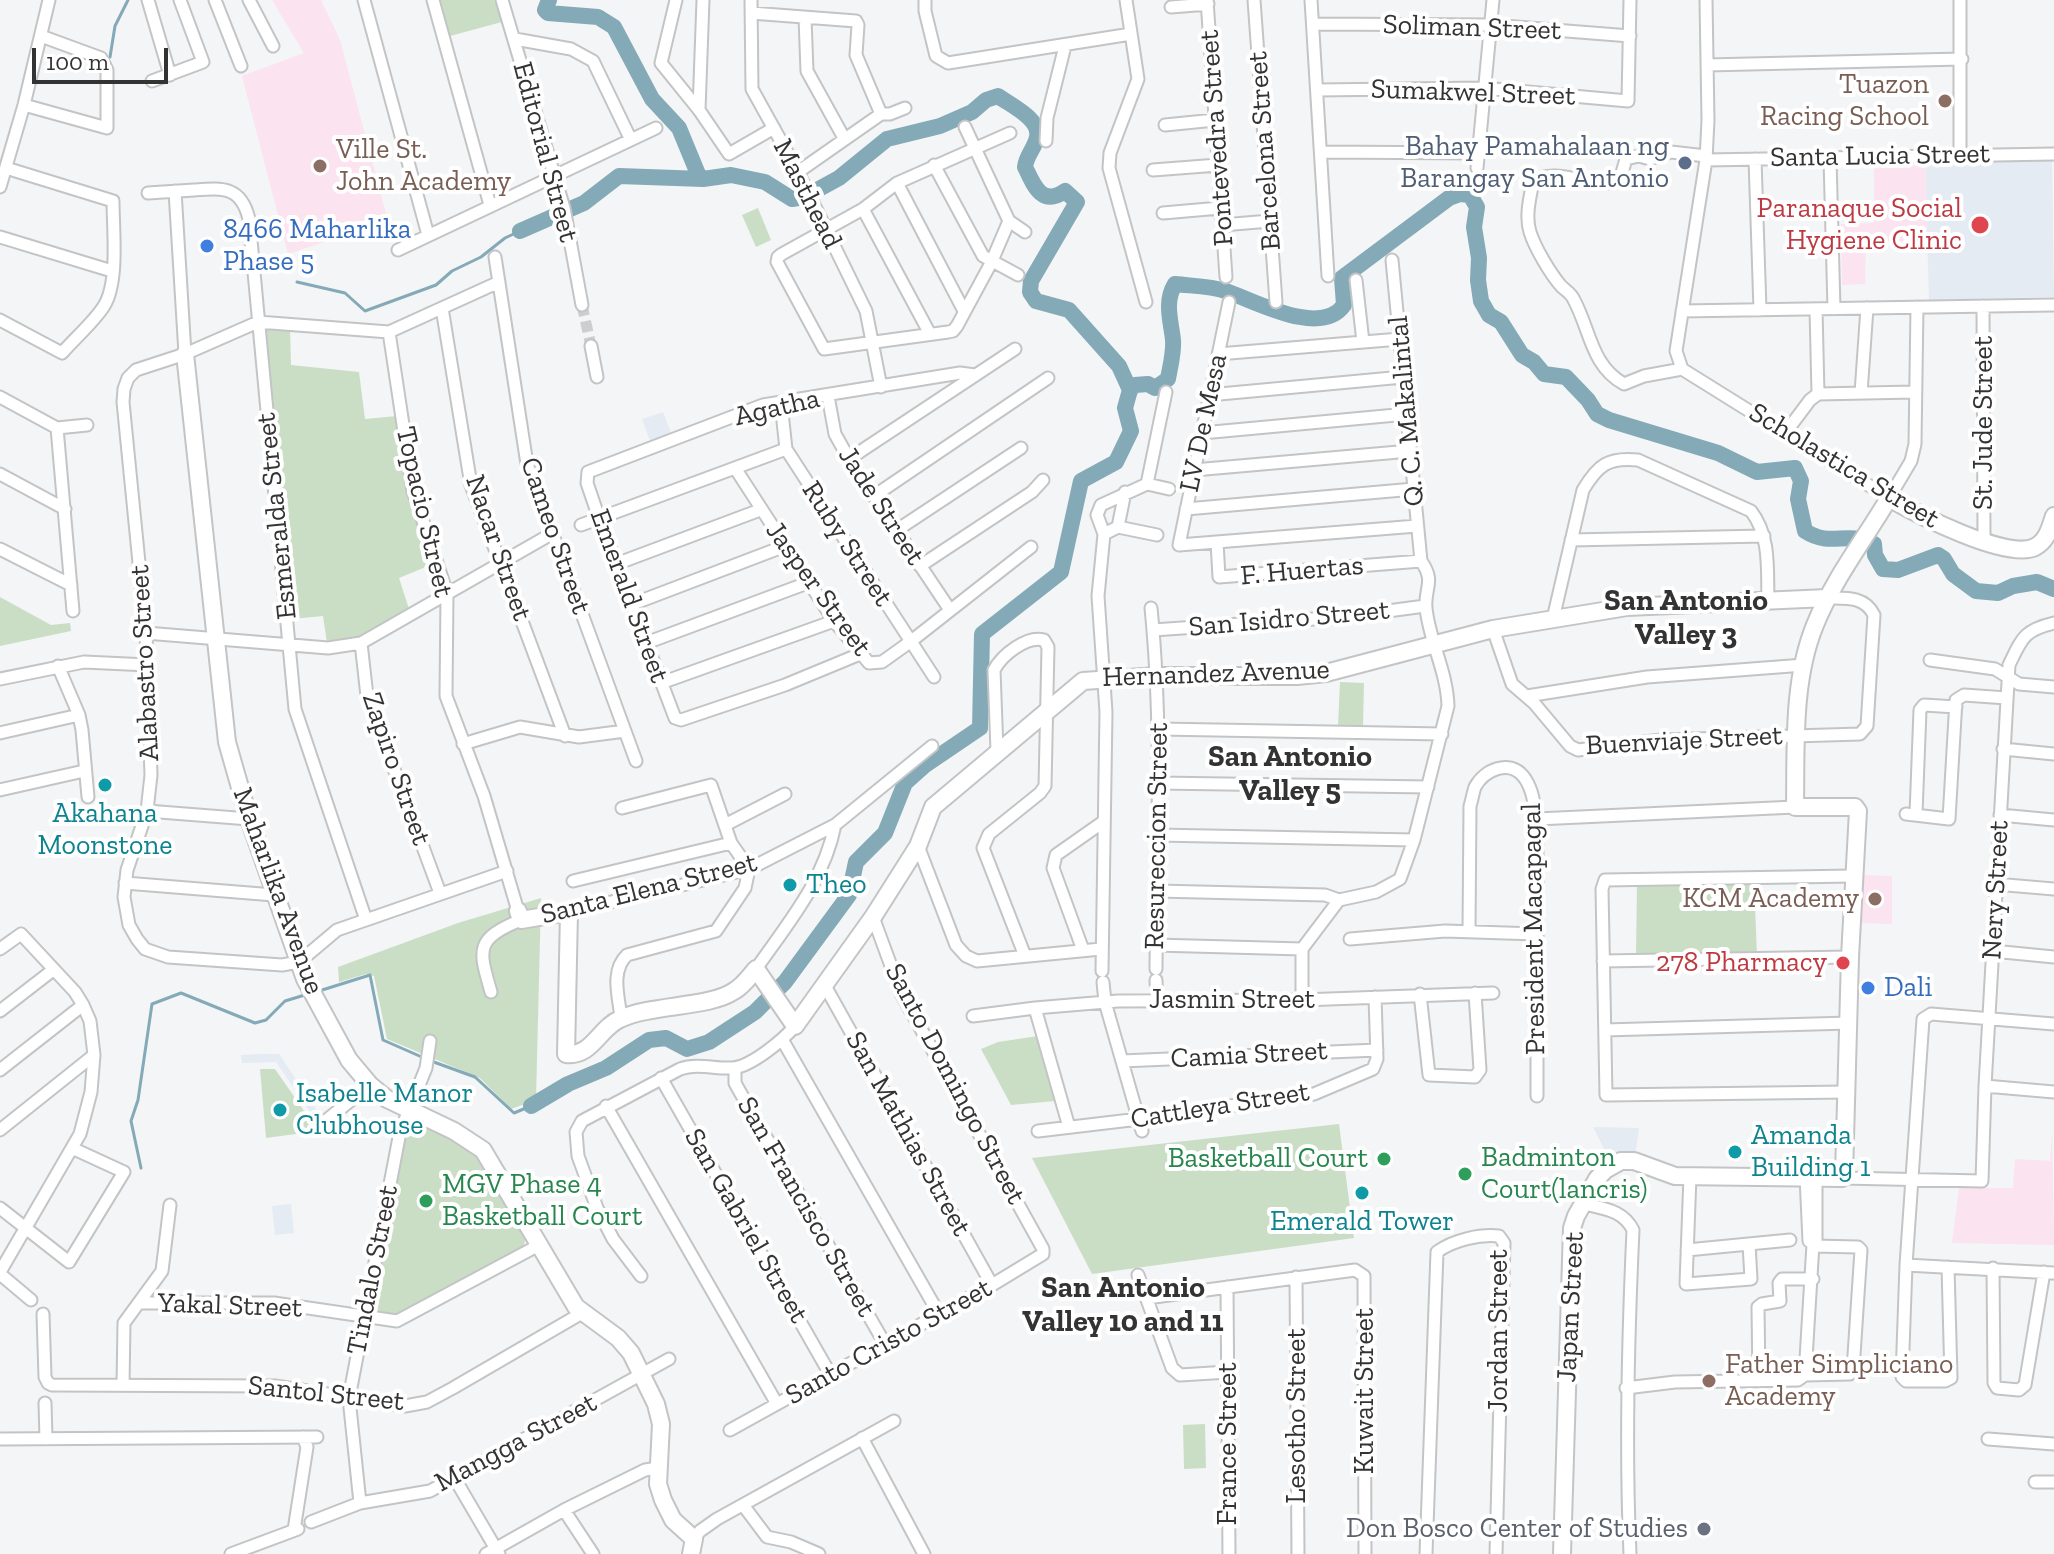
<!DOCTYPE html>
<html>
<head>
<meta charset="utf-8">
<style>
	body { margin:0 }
	#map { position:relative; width:2054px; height:1554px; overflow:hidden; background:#f4f5f6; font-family:"Zilla Slab",serif }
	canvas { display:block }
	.scale { position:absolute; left:32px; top:48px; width:136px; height:36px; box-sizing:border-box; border:4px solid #333334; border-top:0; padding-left:10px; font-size:24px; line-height:28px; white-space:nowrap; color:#333334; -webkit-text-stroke:6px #fff; paint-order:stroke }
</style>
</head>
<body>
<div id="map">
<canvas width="2054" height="1554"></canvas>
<div class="scale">100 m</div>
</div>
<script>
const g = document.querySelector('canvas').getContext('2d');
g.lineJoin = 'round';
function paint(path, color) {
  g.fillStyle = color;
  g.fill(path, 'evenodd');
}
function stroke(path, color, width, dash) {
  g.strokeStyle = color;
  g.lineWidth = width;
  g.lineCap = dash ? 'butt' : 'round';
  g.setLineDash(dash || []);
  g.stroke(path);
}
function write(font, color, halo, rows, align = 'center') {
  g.font = font + ' "Zilla Slab",serif';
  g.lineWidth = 8;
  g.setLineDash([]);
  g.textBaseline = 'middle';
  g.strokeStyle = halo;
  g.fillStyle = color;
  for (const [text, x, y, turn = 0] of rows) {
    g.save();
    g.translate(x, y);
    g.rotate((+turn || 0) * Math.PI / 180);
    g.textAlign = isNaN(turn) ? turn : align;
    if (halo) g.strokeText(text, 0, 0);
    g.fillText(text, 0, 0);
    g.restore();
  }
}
const built = new Path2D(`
	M2052,158L2054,297L1929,300L1925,164Z
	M663,412L671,433L650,441L642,419Z
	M261,1054H279L316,1109L311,1113L276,1062L242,1063L241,1055Z
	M1593,1127L1639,1128L1635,1157L1609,1159Z
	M291,1204L294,1233L275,1235L272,1206Z`);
const education = new Path2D(`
	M272,0H321L340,40L388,221L288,254L242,76L304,53Z
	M1925,164L1927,241L1866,242L1865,284L1842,285L1841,224L1874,223V165Z
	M1859,875L1892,876V924L1856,923Z
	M2052,1133L2054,1245L1952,1243L1959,1188H2013L2015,1159L2050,1161Z`);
const green = new Path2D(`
	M440,0H494L502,22L450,36Z
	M758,208L771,240L756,247L742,215Z
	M265,328H290L291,365L359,372L365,419L397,416L433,564L399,578L409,609L359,639L327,643L323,616L292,619Z
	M0,597L51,625L70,623L71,631L0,646Z
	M1340,682L1364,683L1363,726H1338Z
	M1754,881L1757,955H1636L1637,884Z
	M541,898L536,1100L511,1109L480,1078L387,1039L374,976L366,974L339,982L338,967L458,923Z
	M1038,1036L1056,1101L1011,1105L981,1049L998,1042Z
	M260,1069H275L318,1131L266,1138Z
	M415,1122L458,1140L480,1158L527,1235L523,1247L408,1312L396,1317L371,1313L405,1133L408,1126Z
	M1339,1124L1354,1238L1092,1274L1032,1158Z
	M1205,1424L1206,1468L1184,1469L1183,1425Z`);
const stream = new Path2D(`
	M110,57L115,26L128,0
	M297,282L345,293L365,311L436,285L452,271L481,257L505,238L520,231
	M319,991L370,975L383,1040L424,1058
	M431,1061L475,1077L514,1113L531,1106
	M141,1168L131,1121L138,1100L152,1004L181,993L255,1023L266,1020L285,1001L308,994`);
const river = new Path2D(`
	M549,0L545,10L548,13L598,17L614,27L652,99L679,128L698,174L703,179
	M817,190L839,178L887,139L940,126L972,112L986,100L998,96C1010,105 1041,119 1037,137C1035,148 1026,156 1025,167C1034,186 1042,207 1065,191L1077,202L1031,281L1030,292L1036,301L1069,310L1119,366L1130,390
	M520,231L584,203L619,176L703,179L731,175L765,182L792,199L804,197
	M531,1106L568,1084L606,1068L649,1040L666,1038L687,1049L709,1042L755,1012L785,982L849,895L856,862L885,833L905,783L924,766L980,728L982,634L1061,572L1081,481L1116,462L1131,431L1125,408L1130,390L1135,385L1148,384L1155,388L1168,379C1170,367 1174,353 1173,340C1171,321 1164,302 1175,284C1192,286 1210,286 1226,291C1255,301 1321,338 1344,305L1342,278L1449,198L1460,194L1470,195L1477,207L1474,227L1479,258L1478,280L1481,301L1489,315L1501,322L1522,355L1534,362L1544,374L1566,377L1588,400L1597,414L1609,420L1718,453L1757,472L1795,468L1801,481L1798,499L1805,531C1832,548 1845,530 1874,544L1875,555L1883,569L1898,570L1938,555L1944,559L1953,574L1976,591L1998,593L2013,586L2037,582L2054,589`);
const streetTunnel = new Path2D(`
	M582,305L591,346`);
const street = new Path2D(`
	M148,0L170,75
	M215,0L241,66
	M249,0L273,46
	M364,0L428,235
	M433,0L490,205
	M502,0L564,208L582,305
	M676,0L661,63L699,110
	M703,0L699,110L729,154L774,128
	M751,0L752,89L798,172L866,311L881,387
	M925,0V11L936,56L948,63L1131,34
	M1126,0L1138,79L1110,153L1109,168L1146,302
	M1207,0L1226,277
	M1254,0L1276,302
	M1311,0L1328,276
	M1706,0L1708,120L1706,160L1676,351L1682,369L1889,498L1911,461L1915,444L1917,307
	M1960,0V154
	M1171,7L1208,4
	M751,13L856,21L858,25L856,55L881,114
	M805,18L807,71L844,138
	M1313,24L1491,25L1630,36
	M515,39L571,49L593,61L630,138
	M1707,65L1962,59
	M152,81L203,62L180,0
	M1317,90L1484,88L1628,101L1630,0
	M24,105L107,128V70L101,58L41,36
	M1165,125L1215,120
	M965,127L1009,221L1025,232
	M1046,141L1047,118L1065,46
	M1321,152L1477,153
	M1830,158L1834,309
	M1755,159L1760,310
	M1706,160L2054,154
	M934,165L983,256L1018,275
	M1477,168L1493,0
	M1153,170L1218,165
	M798,172L881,114H890L905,108
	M897,183L964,311
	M0,187L24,105L49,0
	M175,191L185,354
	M148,193C163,192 179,191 194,190C223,188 241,186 249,219L295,709L366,920
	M863,209L930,334
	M1163,213L1220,208
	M1009,221L991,263L957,326L953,331L948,332L824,349L777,262L778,257L782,254L863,209L897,183L1010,133
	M1222,225L1270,221
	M0,237L112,271
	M398,250L656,128
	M495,257L527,464L636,761
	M1356,280L1363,342
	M499,282L389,332L258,322L185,354L136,370L128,378L124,389L123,402L146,633L151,775L147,811L127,870L124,897L129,925L137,939L145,949L168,957L282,965L299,962L337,930L507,871
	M1229,302L1179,545L1417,526
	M1983,306L1984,540
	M442,308L471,485L565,736
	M1682,311L2054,305
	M0,320L62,353C75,338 93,323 104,306C119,282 113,230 113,201L6,168
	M389,332L413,491L447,593L446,696L484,796L518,911
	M591,346L597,377
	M1218,354L1400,339
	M1682,369L1644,376L1624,384C1591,366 1590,329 1574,300C1571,293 1566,291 1561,286C1550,273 1535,248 1530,232C1525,216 1530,197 1533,182C1556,164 1599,193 1620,180L1626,159L1639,156L1650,159L1671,152L1706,156
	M1861,393L1867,308
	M1818,394L1914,392
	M1209,395L1403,377
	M828,396L835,434L849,459L950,610
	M0,397L57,428L87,425
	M781,403L786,449L934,677
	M57,428L73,611
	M1786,432L1810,400L1818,394L1816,309
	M1202,433L1407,414
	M849,459L1015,349
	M735,468L834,621L869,663L882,662L910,642L1031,547
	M1194,470L1410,451
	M0,474L65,509
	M1147,484L1169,489
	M874,496L1048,378
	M1186,509L1414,489
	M581,525L786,449
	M1118,527L1125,492
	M897,530L1021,448
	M1104,534L1118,527L1157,535
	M1571,540L1764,536
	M1217,542L1219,577L1421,561
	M0,549L71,585
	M616,564L760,510
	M920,566L1032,492L1043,480
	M630,605L785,546
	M1151,608C1163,728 1157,849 1156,969
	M1553,619L1583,490C1598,465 1608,457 1638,460L1751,511C1771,537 1767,570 1768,602
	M1493,629L1512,684L1534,703L1570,746L1578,750L1661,740L1860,734L1867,726L1874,615C1865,596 1846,598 1827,598
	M1153,630L1343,617L1425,606
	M146,633L328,648L361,643L553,533
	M361,643L367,696L440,893
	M646,643L810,582
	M860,654L785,685L681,720L675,718L599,518L587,483L588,472L763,405L960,373L975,375
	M1930,660L1995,669L2019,684L2054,687
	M58,666L79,715L82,730L88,797
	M0,679L84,662L148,665
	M661,683L834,621
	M1527,696L1647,677L1804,665
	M1159,729L1442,734
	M0,733L79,715
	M463,744L520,727L579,737L625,731
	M2003,749L2054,754
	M997,751L994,670C1002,655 1027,635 1044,640L1048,647L1045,786L1040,793L989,834L983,848L1025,956
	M1158,783L1428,787
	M0,790L84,771
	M147,811L249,819
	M1906,814L1949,819L1956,700L1964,695L2007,698
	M1916,814L1920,710L1924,705L1956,707
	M2000,815L2054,820
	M1537,819L1795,807
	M725,825L785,794
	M1157,835L1414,840
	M918,846L956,945L966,956L977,961L1101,949
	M573,881L731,843
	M125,883L274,895
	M1995,884L2054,889
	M1157,891L1325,895L1339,900
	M569,912L749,869L835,825L932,746
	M1469,931L1470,806C1472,800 1473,793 1475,787C1484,770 1509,759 1523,776C1533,788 1534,805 1537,819V1096
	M1350,939L1445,931L1536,934
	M1156,945L1302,949
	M0,949L21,934L75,992L83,1005L90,1021L94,1055L91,1092L80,1134L0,1272
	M1083,950L1053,868L1056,855L1103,822
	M1993,951L2054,957
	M1603,961L1850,957
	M756,969C788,923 824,881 835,825
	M1102,971L1106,712L1098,596L1104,534L1097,515L1101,505L1147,484L1166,392
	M1156,980L1157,1001
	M1103,982L1105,1002L1142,1131
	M824,984L992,1285
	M491,992C479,950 474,939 521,920
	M1420,994L1429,1075L1475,1077L1480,1070L1475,993
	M1302,1000V949L1339,900L1376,892L1400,879L1414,840L1448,706C1447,671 1429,640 1426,608C1424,588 1436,582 1421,561L1392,260
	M1035,1008L1069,1127
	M0,1011L53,970
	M973,1016L1035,1008L1118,1001L1302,1000L1493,993
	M621,1018C619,998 610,971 627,955L716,931L745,888L749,869L731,843L711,785L622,808
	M1605,1030L1849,1023
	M783,1041L939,1314
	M1122,1061L1377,1050
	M735,1068V1083L740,1092L885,1344
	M0,1070L83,1005
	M661,1078L830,1374
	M1985,1086L2054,1092
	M1847,1092L1606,1095L1602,889L1605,880L1853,876
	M606,1106L777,1404
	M319,1126L370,1085
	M0,1130L94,1055
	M1038,1131L1139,1119L1314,1094L1373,1069L1377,1059L1375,997
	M1690,1176L1686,1284L1751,1279L1749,1244
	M1806,1177L1809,1241L1813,1244L1816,1242V1177
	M1842,1178L1982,1181L1985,1086L2009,665C2022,638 2024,630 2054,623
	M1585,1204C1604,1209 1623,1210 1633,1230C1628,1338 1625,1445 1630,1554
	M0,1208L69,1262L124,1172L74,1149
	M1687,1250L1790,1240
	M1906,1265L2054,1273
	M1948,1267L1951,1378L1945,1381H1906L1902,1377L1906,1265L1923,1019L1931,1014L2054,1024
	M1993,1268L1994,1383L1997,1388L2019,1390L2025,1385L2044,1272
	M0,1274L31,1300
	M1138,1275L1172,1368L1180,1375L1228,1372
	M641,1276L613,1239L597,1208L578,1156L576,1132L582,1121L680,1069C697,1063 715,1069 732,1068C751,1067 783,1040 795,1026
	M1296,1277L1298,1554
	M1227,1287L1229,1554
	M1147,1298L1355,1270L1364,1276L1365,1554
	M139,1303H274L397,1321L541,1244
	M43,1314L45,1377L48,1383L52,1385L275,1386L405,1406L427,1402L453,1388L582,1313
	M1805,1375L1813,1244
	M1759,1381L1758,1307L1762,1304L1780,1301L1779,1283L1782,1279H1813
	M123,1385L124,1323L162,1271L170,1205
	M1626,1388L1675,1382L1798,1380L1805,1375L1850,1374L1853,1370L1861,1250L1858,1247L1813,1246
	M45,1403L46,1439
	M730,1430L992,1285L1043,1254V1249L901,993L873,917
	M862,1438L924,1554
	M0,1439L317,1437
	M1988,1439L2054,1444
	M455,1479L499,1554
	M2035,1482H2054
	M360,1503L349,1398L400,1132L426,1068L430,1041
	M743,1505L767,1537L791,1542L819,1554
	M564,1510L593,1554
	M311,1522L360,1503L430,1491L669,1359
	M294,1530L307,1447L303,1437
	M694,1539L700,1531L717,1519L894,1421
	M231,1554L298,1529
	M486,1554L564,1510L645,1470L658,1468
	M1426,1554L1437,1252C1453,1240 1480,1234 1499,1236L1504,1243L1496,1554`);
const secondary = new Path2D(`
	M185,354L227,742L249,819L305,979L349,1060L370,1085L387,1099L454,1131L483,1150L576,1307L618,1338L631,1353L656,1404L661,1424L658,1484L663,1500L673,1520L694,1539L691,1554
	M518,911L521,920L569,912L566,1054C592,1057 599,1028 620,1019C652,1004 709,1008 734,991C743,986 750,976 756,969L795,1026L873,917L918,846L933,807L1083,681L1158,676H1297L1326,673L1493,629L1627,607L1827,598
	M1562,1554L1572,1228L1576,1216L1597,1179L1605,1170L1621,1161H1634L1675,1176L1842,1178L1844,1175L1850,957L1858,811L1855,807H1795C1796,748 1792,681 1815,625C1833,580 1864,540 1889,498C1915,513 2007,561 2035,547C2047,541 2050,528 2054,516`);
const markers = [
	[1945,101,8,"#8d6e63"],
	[1685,163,8,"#5c6f8a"],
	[320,166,8,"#8d6e63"],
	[1980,225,10,"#e0444e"],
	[207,246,8,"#3f7fe0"],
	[105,785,8,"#0f9aa8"],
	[790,885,8,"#0f9aa8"],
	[1875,899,8,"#8d6e63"],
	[1843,963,8,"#e0444e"],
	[1868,988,8,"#3f7fe0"],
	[280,1110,8,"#0f9aa8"],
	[1735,1152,8,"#0f9aa8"],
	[1384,1159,8,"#2e9e5b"],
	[1465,1174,8,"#2e9e5b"],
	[1362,1193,8,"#0f9aa8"],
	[426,1201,8,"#2e9e5b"],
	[1709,1381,8,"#8d6e63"],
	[1704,1529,8,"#6b7280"]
];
const streetNames = [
	["Soliman Street",1472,28,2],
	["Sumakwel Street",1473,93,2],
	["Pontevedra Street",1217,138,-94],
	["Barcelona Street",1265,151,-94],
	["Editorial Street",545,152,75],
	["Santa Lucia Street",1880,156,-1],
	["Masthead",807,194,63],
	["Agatha",777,408,-13],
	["Q. C. Makalintal",1407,411,-95],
	["LV De Mesa",1204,423,-78],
	["St. Jude Street",1984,423,-90],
	["Scholastica Street",1844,466,31],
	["Jade Street",881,506,57],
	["Topacio Street",424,512,77],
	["Esmeralda Street",277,516,-96],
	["Cameo Street",555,536,71],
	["Ruby Street",847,544,57],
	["Nacar Street",498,548,71],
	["F. Huertas",1302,571,-5],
	["Jasper Street",818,589,54],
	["Emerald Street",629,596,70],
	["San Isidro Street",1289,619,-5],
	["Alabastro Street",145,663,-93],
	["Hernandez Avenue",1216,674,-2],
	["Buenviaje Street",1684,741,-3],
	["Zapiro Street",396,769,71],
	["Resureccion Street",1157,836,-89],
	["Santa Elena Street",649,889,-14],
	["Nery Street",1996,890,-87],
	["Maharlika Avenue",278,891,70],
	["President Macapagal",1534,929,-91],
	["Jasmin Street",1232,1000],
	["Camia Street",1249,1055,-3],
	["Santo Domingo Street",955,1084,62],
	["Cattleya Street",1220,1106,-9],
	["San Mathias Street",908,1134,61],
	["San Francisco Street",806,1207,60],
	["San Gabriel Street",746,1226,60],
	["Tindalo Street",373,1270,-79],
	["Yakal Street",230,1306,2],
	["Japan Street",1571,1307,-87],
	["Jordan Street",1499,1331,-90],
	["Santo Cristo Street",889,1342,-29],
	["Kuwait Street",1365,1391,-90],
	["Santol Street",326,1394,6],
	["Lesotho Street",1297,1416,-90],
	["Mangga Street",516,1443,-28],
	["France Street",1228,1444,-90]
];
const educationNames = [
	["Tuazon",1929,85],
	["Racing School",1929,117],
	["Ville St.",336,150,"left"],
	["John Academy",336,182,"left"],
	["KCM Academy",1859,899],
	["Father Simpliciano",1725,1365,"left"],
	["Academy",1725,1397,"left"]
];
const serviceNames = [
	["Bahay Pamahalaan ng",1669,147],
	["Barangay San Antonio",1669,179]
];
const healthNames = [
	["Paranaque Social",1962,209],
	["Hygiene Clinic",1962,241],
	["278 Pharmacy",1827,963]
];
const shopNames = [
	["8466 Maharlika",223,230],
	["Phase 5",223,262],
	["Dali",1884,988]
];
const cultureNames = [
	["Akahana",105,814,"center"],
	["Moonstone",105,846,"center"],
	["Theo",806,885],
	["Isabelle Manor",296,1094],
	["Clubhouse",296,1126],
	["Amanda",1751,1136],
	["Building 1",1751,1168],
	["Emerald Tower",1362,1222,"center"]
];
const leisureNames = [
	["Badminton",1481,1158],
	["Court(lancris)",1481,1190],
	["Basketball Court",1368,1159,"right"],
	["MGV Phase 4",442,1185],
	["Basketball Court",442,1217]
];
const worshipNames = [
	["Don Bosco Center of Studies",1688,1529]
];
const neighbourhoodNames = [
	["San Antonio",1686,601],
	["Valley 3",1686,635],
	["San Antonio",1290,757],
	["Valley 5",1290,791],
	["San Antonio",1123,1288],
	["Valley 10 and 11",1123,1322]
];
paint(built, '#e5ebf2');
paint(education, '#fbe3ef');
paint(green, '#cadec6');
stroke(stream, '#84a9b7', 3);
stroke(river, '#84a9b7', 16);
stroke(streetTunnel, '#cdcecf', 11, [11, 5.5]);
stroke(street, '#c3c4c5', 15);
stroke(secondary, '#c3c4c5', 20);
stroke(street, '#fff', 11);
stroke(secondary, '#fff', 16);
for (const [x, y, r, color] of markers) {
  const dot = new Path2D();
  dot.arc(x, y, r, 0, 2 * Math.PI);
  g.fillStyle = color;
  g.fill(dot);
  stroke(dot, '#fff', 3);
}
write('28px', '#333334', '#fff', streetNames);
write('28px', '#785e54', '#fff', educationNames, 'right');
write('28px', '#4e5e75', '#fff', serviceNames, 'right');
write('28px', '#be3a42', '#fff', healthNames, 'right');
write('28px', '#366cbe', '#fff', shopNames, 'left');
write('28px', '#0d838f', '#fff', cultureNames, 'left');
write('28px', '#27864d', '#fff', leisureNames, 'left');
write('28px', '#5b616d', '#fff', worshipNames, 'right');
write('bold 30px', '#333334', '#fff', neighbourhoodNames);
</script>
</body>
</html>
